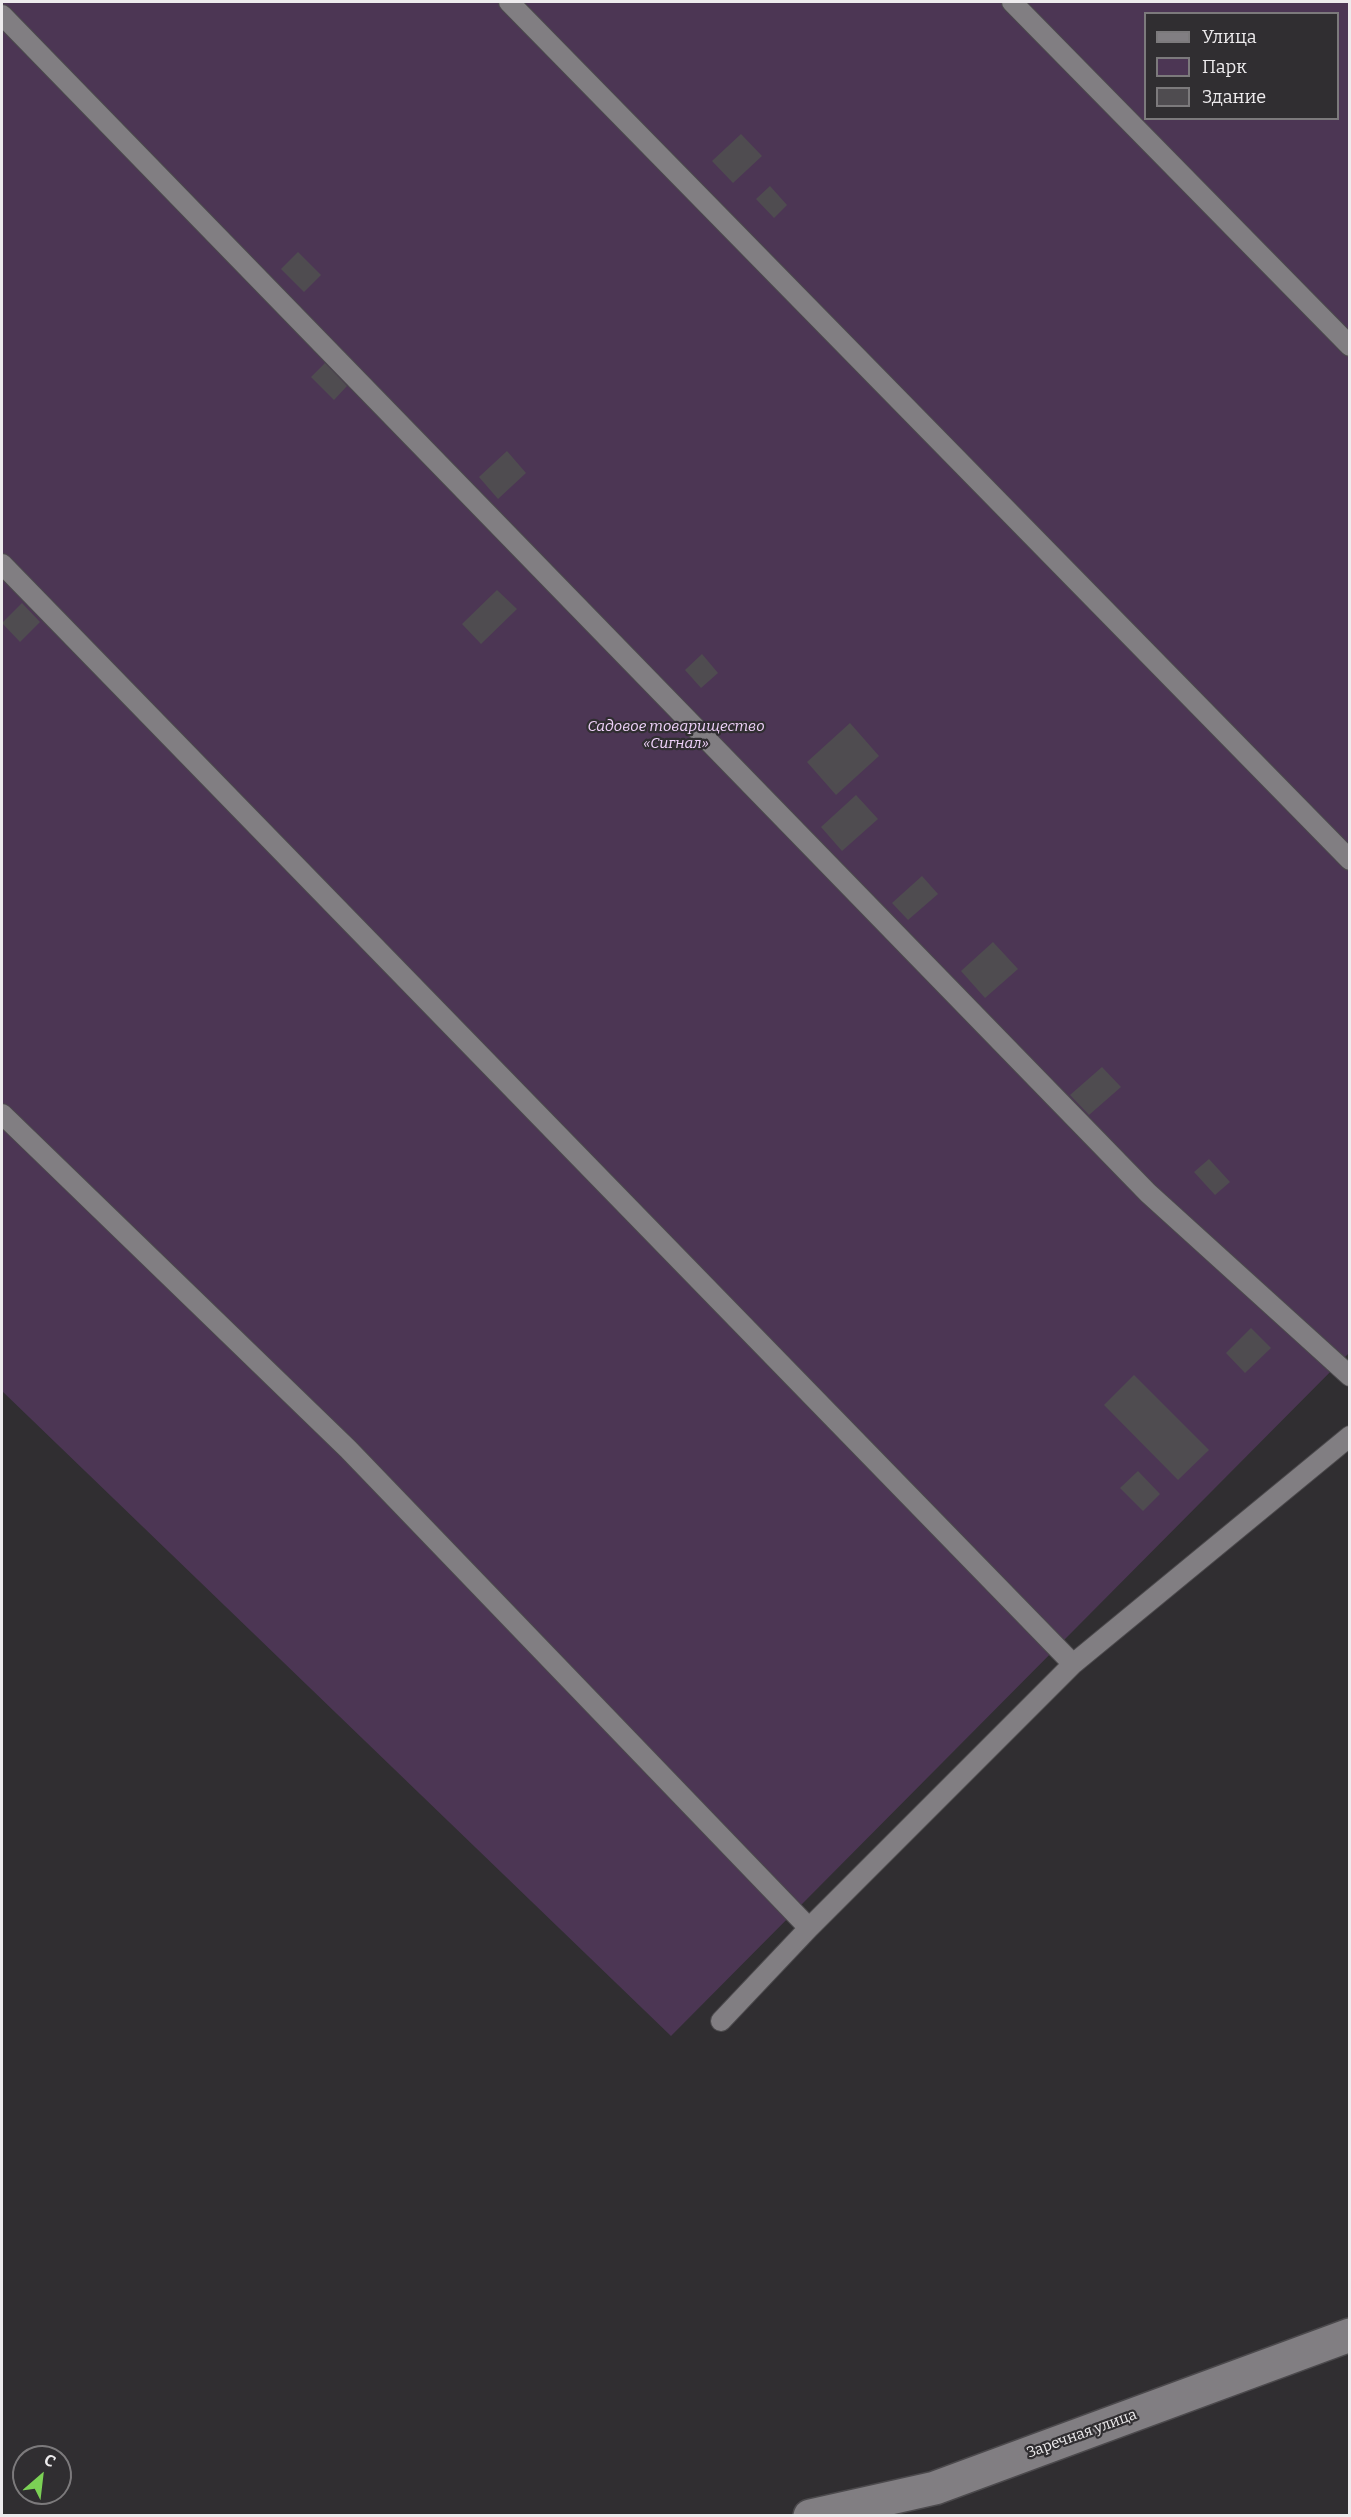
<!DOCTYPE html>
<html>
<head>
<meta charset="utf-8">
<style>
	body { margin:0 }
	#map { position:relative; width:1351px; height:2517px; overflow:hidden; background:#302e31; font-family:Bitter,serif }
	canvas { display:block }
	.frame { position:absolute; inset:0; border:3px solid #edebed; pointer-events:none }
	.legend { position:absolute; left:1144px; top:12px; width:195px; height:108px; box-sizing:border-box; background:#302e31; border:2px solid #7c7a7c; margin:0; padding:8px 10px; list-style:none; font-size:18px; color:#edebed }
	.legend li { display:flex; align-items:center; gap:12px; height:30px }
	.legend b { width:30px; border:2px solid #7c7a7c }
	.north { position:absolute; left:12px; top:2445px; width:60px; height:60px; box-sizing:border-box; background:#302e31; border:2px solid #7c7a7c; border-radius:50%; rotate:28deg; font-size:16px; font-weight:700; line-height:24px; text-align:center; color:#edebed }
	.north::after { content:''; display:block; margin:auto; width:21px; height:27px; background:#7bd155; clip-path:polygon(50% 0,100% 100%,50% 72%,0 100%) }
</style>
</head>
<body>
<div id="map">
<canvas width="1351" height="2517"></canvas>
<div class="frame"></div>
<ul class="legend">
<li><b style="height:8px;background:#817e82"></b>Улица</li>
<li><b style="height:16px;background:#4c3654"></b>Парк</li>
<li><b style="height:16px;background:#4f4c50"></b>Здание</li>
</ul>
<div class="north">С</div>
</div>
<script>
const g = document.querySelector('canvas').getContext('2d');
g.lineJoin = 'round';
function paint(path, color) {
  g.fillStyle = color;
  g.fill(path, 'evenodd');
}
function stroke(path, color, width, dash) {
  g.strokeStyle = color;
  g.lineWidth = width;
  g.lineCap = dash ? 'butt' : 'round';
  g.setLineDash(dash || []);
  g.stroke(path);
}
function write(font, color, halo, rows, align = 'center') {
  g.font = font + ' Bitter,serif';
  g.lineWidth = 4.5;
  g.setLineDash([]);
  g.textBaseline = 'middle';
  g.strokeStyle = halo;
  g.fillStyle = color;
  for (const [text, x, y, turn = 0] of rows) {
    g.save();
    g.translate(x, y);
    g.rotate((+turn || 0) * Math.PI / 180);
    g.textAlign = isNaN(turn) ? turn : align;
    if (halo) g.strokeText(text, 0, 0);
    g.fillText(text, 0, 0);
    g.restore();
  }
}
const green = new Path2D(`
	M2,2H1349V1353L671,2036L2,1391ZM1146,14H1338V118H1146Z`);
const building = new Path2D(`
	M741,134L762,156L733,183L712,161Z
	M770,186L787,205L774,218L756,199Z
	M298,252L321,275L304,292L281,269Z
	M325,363L347,386L334,400L311,377Z
	M507,451L526,473L498,499L479,477Z
	M497,590L517,609L481,644L462,624Z
	M22,603L40,622L20,642L2,623Z
	M702,654L718,673L701,688L685,670Z
	M850,723L879,756L836,795L807,762Z
	M856,795L878,819L842,851L821,827Z
	M922,876L938,894L908,920L892,903Z
	M993,942L1018,969L985,998L961,971Z
	M1102,1067L1121,1087L1089,1115L1070,1095Z
	M1209,1159L1230,1182L1215,1195L1194,1172Z
	M1251,1328L1271,1348L1245,1373L1226,1353Z
	M1134,1375L1209,1450L1178,1480L1104,1405Z
	M1138,1471L1160,1494L1143,1511L1120,1488Z`);
const lane = new Path2D(`
	M509,2L1350,860
	M1012,2L1350,346
	M2,15L1148,1193L1350,1376
	M2,564L1073,1664
	M2,1114L348,1449L809,1928
	M721,2021L809,1928L1073,1664L1350,1436`);
const street = new Path2D(`
	M810,2516L935,2488L1350,2335`);
const parkNames = [
	["Садовое товарищество",676,727],
	["«Сигнал»",676,744]
];
const streetNames = [
	["Заречная улица",1082,2434,-20]
];
paint(green, '#4c3654');
paint(building, '#4f4c50');
stroke(lane, '#4b494c', 22);
stroke(street, '#4b494c', 36);
stroke(lane, '#817e82', 20);
stroke(street, '#817e82', 33);
write('italic 15px', '#f0d3fb', '#302e31', parkNames);
write('15px', '#edebed', '#302e31', streetNames);
</script>
</body>
</html>
